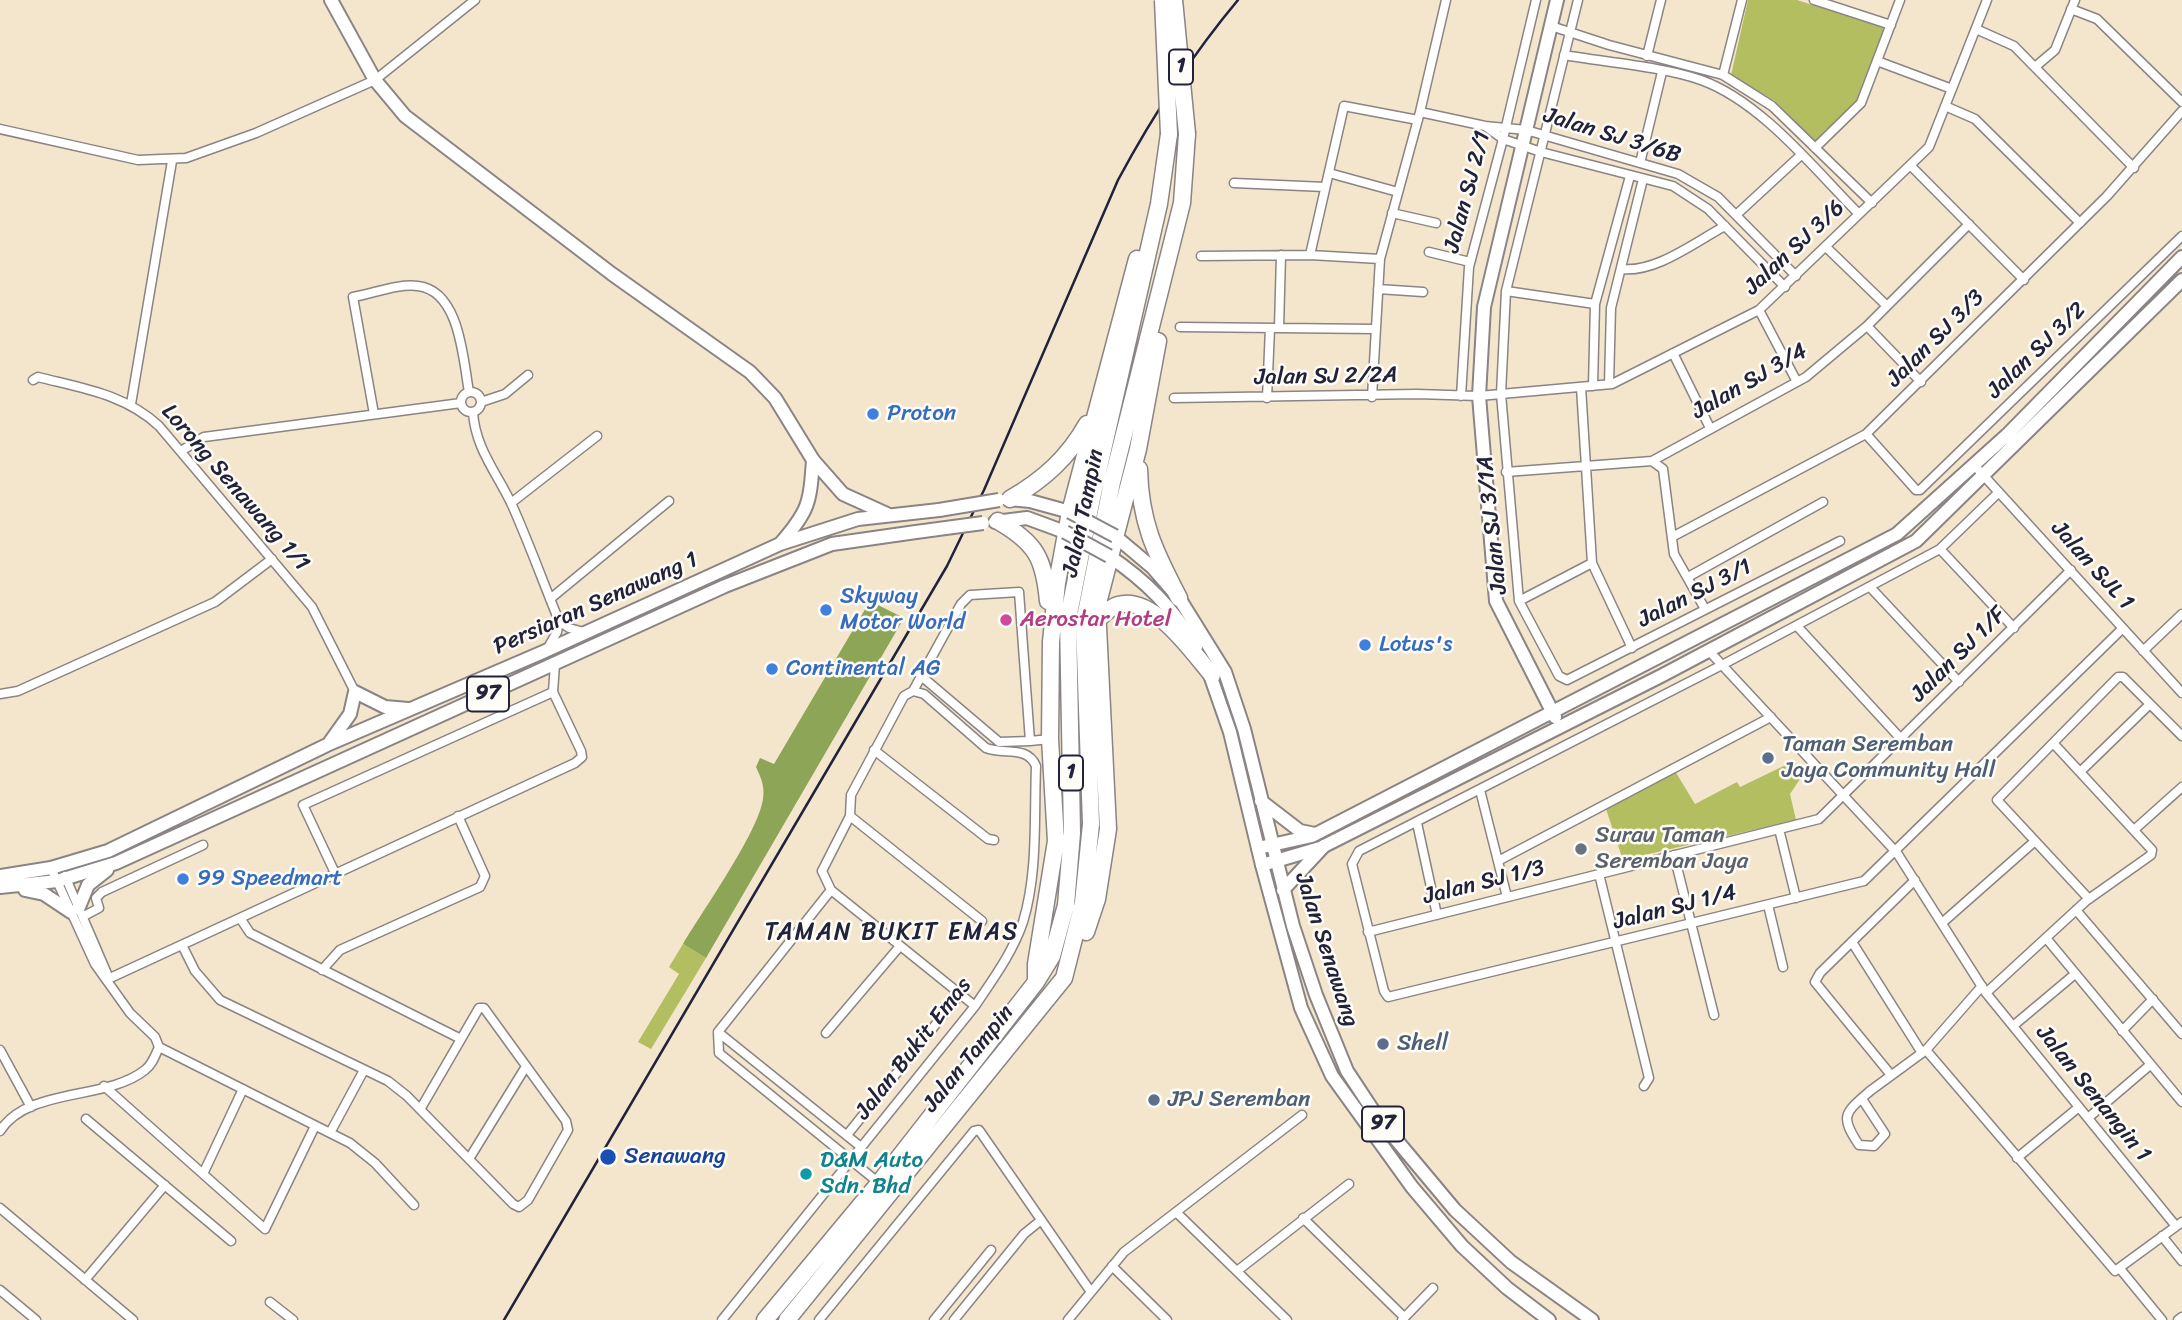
<!DOCTYPE html>
<html>
<head>
<meta charset="utf-8">
<style>
	body { margin:0 }
	canvas { display:block; background:#f3e6cc }
</style>
</head>
<body>
<canvas width="2182" height="1320"></canvas>
<script>
const g = document.querySelector('canvas').getContext('2d');
g.lineJoin = 'round';
function paint(path, color) {
  g.fillStyle = color;
  g.fill(path, 'evenodd');
}
function stroke(path, color, width, dash) {
  g.strokeStyle = color;
  g.lineWidth = width;
  g.lineCap = dash ? 'butt' : 'round';
  g.setLineDash(dash || []);
  g.stroke(path);
}
function write(font, color, halo, rows, align = 'center') {
  g.font = font + ' Sriracha,sans-serif';
  g.lineWidth = 5;
  g.setLineDash([]);
  g.textBaseline = 'middle';
  g.strokeStyle = halo;
  g.fillStyle = color;
  for (const [text, x, y, turn = 0] of rows) {
    g.save();
    g.translate(x, y);
    g.rotate((+turn || 0) * Math.PI / 180);
    g.textAlign = isNaN(turn) ? turn : align;
    if (halo) g.strokeText(text, 0, 0);
    g.fillText(text, 0, 0);
    g.restore();
  }
}
const green = new Path2D(`
	M1748,0H1797L1884,28L1857,100L1815,144L1775,101L1731,75Z
	M1794,761L1804,773L1790,794L1796,820L1623,860L1605,806L1675,771L1695,804L1737,782L1740,787Z
	M683,944L706,958L651,1049L638,1042L679,974L669,967Z`);
const forest = new Path2D(`
	M870,601L904,618L706,958L683,944C703,910 758,833 763,799C765,786 761,778 756,767L760,758L774,764Z`);
const street = new Path2D(`
	M1578,0L1506,291L1501,394L1519,601L1559,676L1567,680L1840,541
	M1814,0L1891,25
	M2071,9L2097,19L2182,102
	M1551,26L1609,45L1723,75L1772,106L1872,203
	M1976,29L2014,46L2134,168
	M1564,55C1604,62 1665,67 1701,80C1762,102 1815,170 1859,214
	M1647,56L1661,0
	M1877,61L1952,89
	M2035,67L2055,50L2075,0
	M1723,75L1742,0
	M1945,106L1975,119L2080,223
	M1420,112L1485,126L1526,130L1678,174L1718,197L1796,276
	M1485,126L1503,139L1541,152L1673,186L1708,209L1785,287
	M0,129L138,160L186,158L256,133L375,80L475,0
	M1815,148L1861,103L1900,0
	M1640,163L1662,72
	M1910,165L2024,280
	M1329,173L1398,192
	M1234,183L1325,187
	M1392,213L1436,223
	M1736,215L1801,155
	M1826,247L1887,306
	M1429,252L1470,262
	M1310,255L1344,106L1418,120
	M1201,256L1310,255L1380,259
	M1621,269C1656,273 1695,242 1725,226
	M1378,289L1423,292
	M1506,291L1595,304
	M1759,310L1797,382
	M1867,326L1921,382
	M1180,327L1376,329
	M1279,328L1281,255
	M1673,353L1710,428
	M33,380L38,377C81,388 125,394 159,426L312,607L355,692
	M1609,384L1611,308L1643,179
	M1593,386L1595,304L1630,176
	M1581,387L1592,563L1632,648
	M461 402a10 10 0 1 1 20 0a10 10 0 1 1-20 0Z
	M1461,396L1469,267L1503,139L1536,0
	M1372,397L1380,259L1420,112L1446,0
	M1174,398L1417,394L1479,396L1612,384L1759,310L1929,147L1987,0
	M1267,398L1270,328
	M481,402L505,394L528,375
	M131,404L172,161
	M473,412C475,448 497,473 512,505C529,543 543,582 559,621L569,628L584,632
	M374,414L353,297C372,294 399,283 418,286C460,291 463,359 469,392
	M1866,434L1916,490H1920L2182,236
	M181,451L204,437L461,403
	M1652,461L1663,469L1674,554L1705,609
	M1974,465L2182,693
	M1506,472L1652,461L1806,377L1867,326L1969,224
	M1999,492L1940,549L1722,665L1359,851L1352,864L1384,991L1388,997L1864,881L2122,629
	M511,503L597,436
	M1672,537L1866,434L2107,196L2182,111
	M1940,549L2014,628
	M1688,577L1823,502
	M1870,587L1959,682
	M550,599L669,501
	M1519,601L1592,563
	M1797,626L1902,740
	M549,646L557,632L559,621
	M1709,651L1897,853L1986,993L2175,1225
	M2143,651L2182,614
	M920,675L999,742L1030,741
	M0,694L18,691L215,602L272,559
	M874,750L988,839L994,840
	M2080,772L2149,705
	M1480,790L1507,897
	M850,816L982,921
	M1417,823L1437,915
	M1779,829L1796,898
	M2134,830L2182,787
	M1674,855L1714,1015
	M1498,861L1771,717
	M335,873L303,805L553,692
	M1599,874L1649,1078L1644,1086
	M65,876L108,976
	M831,890L718,1032L719,1053L879,1183
	M2089,899L1997,800L2118,677H2123L2182,736
	M1768,905L1783,967
	M2076,910L2182,1034
	M84,916L99,908L96,898L102,892L203,845
	M240,918L250,933L461,1039
	M1942,923L2035,841
	M1368,932L1819,819L2071,570
	M2046,938L2182,1102
	M1852,942L1922,1053
	M182,945L195,971L220,1000L388,1081L407,1096L513,1204L519,1207L528,1200L568,1130L566,1121L484,1008H479L421,1108
	M322,970L340,950L480,887L485,876L458,816
	M108,979L575,763L582,757L581,751L553,692L555,664
	M1986,993L2086,901L2151,855L2152,850L2054,744
	M975,1006L831,890L822,871L850,816L851,795L904,696L913,691L961,604L970,595L1019,592L1030,741L1050,739
	M2013,1026L2075,974
	M2122,1031L2153,999
	M718,1032L861,1147
	M826,1033L900,946
	M159,1047L350,1143L375,1163L414,1205
	M0,1050L31,1107
	M1926,1050L2115,1271L2182,1222
	M1891,1075L1815,982L1820,973L1915,880
	M104,1086L265,1229L315,1126
	M1862,1099L1885,1134L1874,1146L1859,1145C1839,1115 1845,1113 1870,1091L1926,1050L1982,986
	M2088,1118L2150,1065
	M86,1119L231,1241
	M0,1131C28,1087 106,1101 145,1070C152,1065 155,1056 159,1047L155,1037L130,1013L95,964L51,868
	M330,1133L364,1070
	M847,1135L960,994
	M2017,1158L2079,1107
	M469,1159L525,1068
	M203,1174L243,1089
	M0,1208L133,1320
	M1176,1212L1287,1320
	M1303,1218L1404,1317
	M2162,1236L2182,1261
	M1112,1266L1167,1320
	M2121,1270L2162,1320
	M1237,1271L1349,1184
	M85,1280L165,1185
	M0,1290L36,1320
	M270,1302L293,1320
	M722,1320L975,1006C993,979 1013,952 1023,922C1038,873 1034,817 1036,766C1027,745 1004,755 986,748L924,694L913,691
	M819,1320L974,1131L979,1130L1091,1292
	M934,1320L991,1250
	M954,1320L1024,1234L1040,1221
	M1068,1320L1124,1252L1302,1115
	M1402,1320L1433,1288
	M2178,1320L2182,1317`);
const secondary = new Path2D(`
	M331,0L375,80L405,116L612,274L750,372L775,398L813,460
	M1555,717L1496,601L1479,396L1484,307L1557,0
	M1258,848L1312,836L1897,534L2007,435L2182,257
	M1262,865L1320,848L1661,676L1916,541L2182,280`);
const primary = new Path2D(`
	M813,460L843,494L887,514
	M1009,499L1030,501L1070,512
	M995,522L1027,518L1065,532
	M1115,536L1153,568L1179,598L1225,672L1244,729L1293,926L1316,995L1347,1071L1378,1118L1455,1210L1511,1262L1592,1320
	M780,544C809,511 810,503 813,460
	M1109,556C1146,581 1173,608 1196,647
	M1208,669L1230,732L1262,865L1301,1008L1332,1076L1412,1187L1462,1246L1507,1288L1549,1320
	M330,742L350,714L355,692L385,707L408,709
	M1261,801L1300,831L1315,834
	M0,876L51,868L108,851L327,745L543,652L780,544L858,519L939,510
	M0,887L57,881L116,863L725,586L832,544L916,532
	M25,890L44,894L71,912
	M1283,890L1324,846
	M79,907L88,885L107,870`);
const highway = new Path2D(`
	M1139,469C1140,522 1155,552 1179,598
	M1010,499C1043,480 1068,458 1087,424
	M998,521C1036,543 1044,558 1048,601
	M1096,621C1103,615 1110,607 1118,605C1153,594 1193,653 1212,675
	M1086,932L1097,899L1108,829L1097,607L1138,449L1158,341
	M1036,982V964L1056,841L1050,739L1051,642L1057,583L1070,512L1137,259
	M765,1320L879,1183L1036,982L1052,956L1066,905L1072,833L1068,619L1092,498L1159,204L1169,134
	M787,1320L1064,978L1083,903L1091,824L1084,623L1112,482L1182,203L1187,134`);
const rail = new Path2D(`
	M504,1320L947,566L984,490L1118,180C1152,117 1192,55 1238,0`);
const primaryBridge = new Path2D(`
	M939,510L999,500
	M1070,512L1115,536
	M916,532L983,523
	M1065,532L1109,556`);
const highwayBridge = new Path2D(`
	M1163,0L1169,134
	M1174,0L1187,134`);
const markers = [
	[873,414,7,"#3f7fe0"],
	[826,610,7,"#3f7fe0"],
	[1006,620,7,"#d1479c"],
	[1365,645,7,"#3f7fe0"],
	[772,669,7,"#3f7fe0"],
	[1768,758,7,"#5c6f8a"],
	[1581,849,7,"#6b7280"],
	[183,879,7,"#3f7fe0"],
	[1383,1044,7,"#5c6f8a"],
	[1154,1100,7,"#5c6f8a"],
	[608,1157,9,"#1a4fb4"],
	[806,1174,7,"#0f9aa8"]
];
const shields = [
	[1181,67,24],
	[488,694,42],
	[1071,773,24],
	[1383,1124,42]
];
const shieldNames = [
	["1",1181,67],
	["97",488,694],
	["1",1071,773],
	["97",1383,1124]
];
const streetNames = [
	["Jalan SJ 3/6B",1612,136,17],
	["Jalan SJ 2/1",1468,192,-75],
	["Jalan SJ 3/6",1795,248,-43],
	["Jalan SJ 3/3",1936,339,-45],
	["Jalan SJ 3/2",2037,351,-44],
	["Jalan SJ 2/2A",1326,377,-1],
	["Jalan SJ 3/4",1750,382,-30],
	["Lorong Senawang 1/1",235,488,49],
	["Jalan Tampin",1084,513,-78],
	["Jalan SJ 3/1A",1493,525,-96],
	["Jalan SJL 1",2092,566,48],
	["Jalan SJ 3/1",1695,594,-27],
	["Persiaran Senawang 1",596,604,-24],
	["Jalan SJ 1/F",1959,655,-45],
	["Jalan SJ 1/3",1484,883,-14],
	["Jalan SJ 1/4",1675,908,-14],
	["Jalan Senawang",1326,950,72],
	["Jalan Bukit Emas",914,1049,-52],
	["Jalan Tampin",969,1059,-51],
	["Jalan Senangin 1",2093,1094,51]
];
const shopNames = [
	["Proton",887,414],
	["Skyway",840,597],
	["Motor World",840,623],
	["Lotus's",1379,645],
	["Continental AG",786,669],
	["99 Speedmart",197,879]
];
const hotelNames = [
	["Aerostar Hotel",1020,620]
];
const serviceNames = [
	["Taman Seremban",1782,745],
	["Jaya Community Hall",1782,771],
	["Shell",1397,1044],
	["JPJ Seremban",1168,1100]
];
const worshipNames = [
	["Surau Taman",1595,836],
	["Seremban Jaya",1595,862]
];
const transitNames = [
	["Senawang",624,1157]
];
const cultureNames = [
	["D&M Auto",820,1161],
	["Sdn. Bhd",820,1187]
];
const neighbourhoodNames = [
	["TAMAN BUKIT EMAS",892,933]
];
paint(green, '#b2be60');
paint(forest, '#8da556');
stroke(street, '#8a8484', 11);
stroke(secondary, '#8a8484', 16);
stroke(primary, '#8a8484', 16);
stroke(highway, '#8a8484', 19);
stroke(street, '#fff', 8);
stroke(secondary, '#fff', 12);
stroke(primary, '#fff', 12);
stroke(highway, '#fff', 16);
stroke(rail, '#22223b', 2.5);
stroke(primaryBridge, '#8a8484', 16, []);
stroke(highwayBridge, '#8a8484', 19, []);
stroke(primaryBridge, '#fff', 12);
stroke(highwayBridge, '#fff', 16);
for (const [x, y, r, color] of markers) {
  const dot = new Path2D();
  dot.arc(x, y, r, 0, 2 * Math.PI);
  g.fillStyle = color;
  g.fill(dot);
  stroke(dot, '#fdfcf7', 2.5);
}
for (const [x, y, w] of shields) {
  const box = new Path2D();
  box.roundRect(x - w / 2, y - 17.5, w, 35, 5);
  g.fillStyle = '#fdfcf7';
  g.fill(box);
  stroke(box, '#22223b', 2);
}
write('bold 21px', '#22223b', null, shieldNames);
write('23px', '#22223b', '#fdfcf7', streetNames);
write('23px', '#366cbe', '#fdfcf7', shopNames, 'left');
write('23px', '#b23c85', '#fdfcf7', hotelNames, 'left');
write('23px', '#4e5e75', '#fdfcf7', serviceNames, 'left');
write('23px', '#5b616d', '#fdfcf7', worshipNames, 'left');
write('23px', '#164399', '#fdfcf7', transitNames, 'left');
write('23px', '#0d838f', '#fdfcf7', cultureNames, 'left');
g.letterSpacing = '2px';
write('24px', '#22223b', '#fdfcf7', neighbourhoodNames);
g.letterSpacing = '0px';
</script>
</body>
</html>
